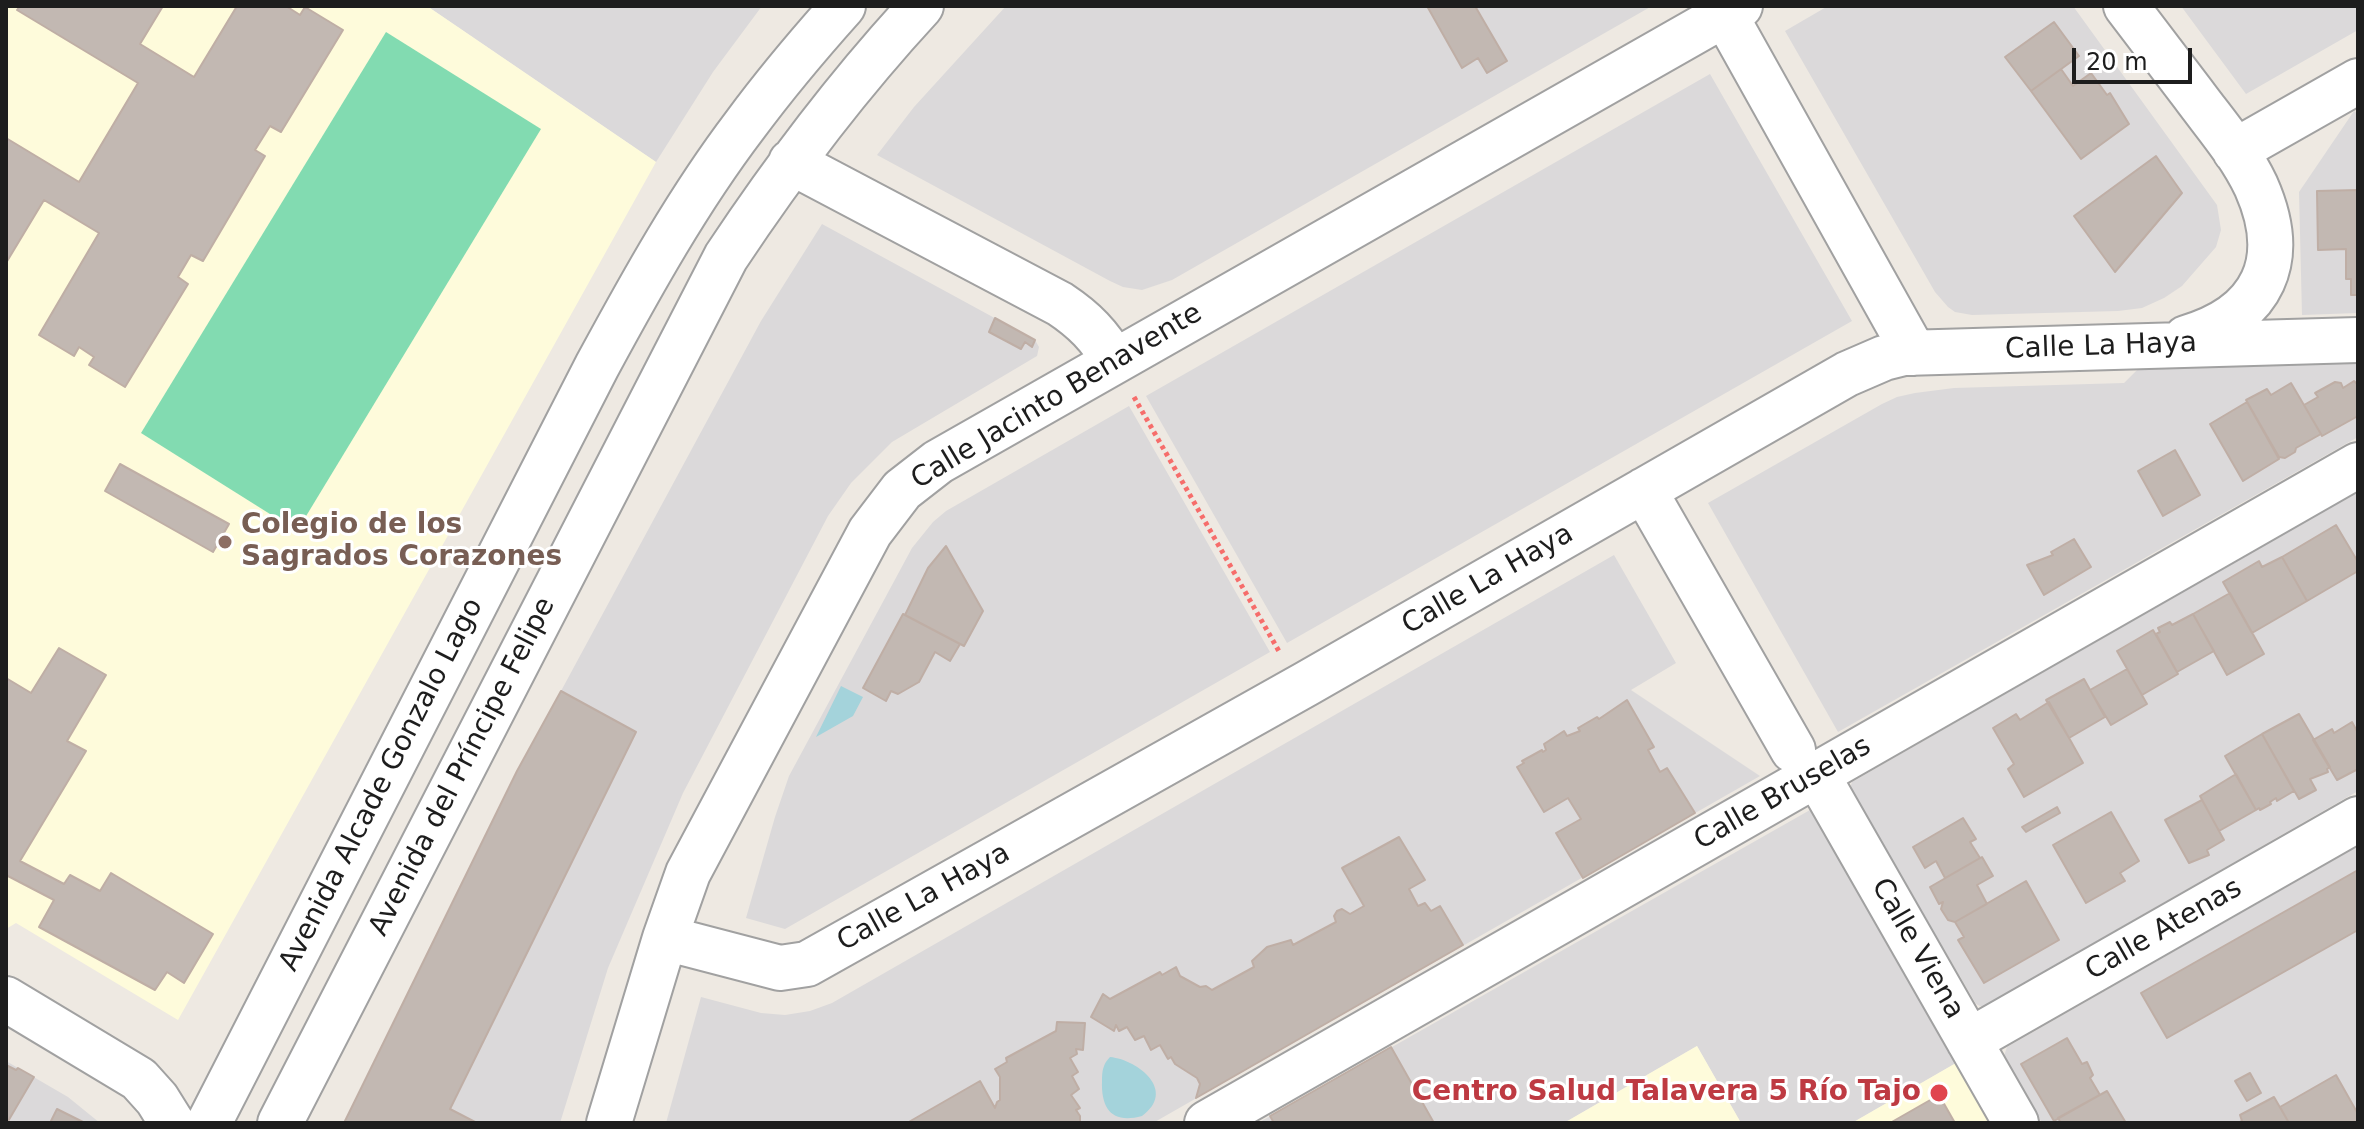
<!DOCTYPE html>
<html>
<head>
<meta charset="utf-8">
<style>
	body { margin:0 }
	#map { position:relative; width:2364px; height:1129px; overflow:hidden; background:#eee9e2; font-family:"DejaVu Sans",sans-serif }
	canvas { display:block }
	.frame { position:absolute; inset:0; border:8px solid #1d1d1d; pointer-events:none }
	.scale { position:absolute; left:2072px; top:48px; width:120px; height:36px; box-sizing:border-box; border:4px solid #1d1d1d; border-top:0; padding-left:10px; font-size:24px; line-height:28px; white-space:nowrap; color:#1d1d1d; -webkit-text-stroke:6px #fff; paint-order:stroke }
</style>
</head>
<body>
<div id="map">
<canvas width="2364" height="1129"></canvas>
<div class="frame"></div>
<div class="scale">20 m</div>
</div>
<script>
const g = document.querySelector('canvas').getContext('2d');
g.lineJoin = 'round';
function paint(path, color) {
  g.fillStyle = color;
  g.fill(path, 'evenodd');
}
function stroke(path, color, width, dash) {
  g.strokeStyle = color;
  g.lineWidth = width;
  g.lineCap = dash ? 'butt' : 'round';
  g.setLineDash(dash || []);
  g.stroke(path);
}
function write(font, color, halo, rows, align = 'center') {
  g.font = font + ' "DejaVu Sans",sans-serif';
  g.lineWidth = 6;
  g.setLineDash([]);
  g.textBaseline = 'middle';
  g.strokeStyle = halo;
  g.fillStyle = color;
  for (const [text, x, y, turn = 0] of rows) {
    g.save();
    g.translate(x, y);
    g.rotate((+turn || 0) * Math.PI / 180);
    g.textAlign = isNaN(turn) ? turn : align;
    if (halo) g.strokeText(text, 0, 0);
    g.fillText(text, 0, 0);
    g.restore();
  }
}
const residential = new Path2D(`
	M427,6H762L713,72L656,162Z
	M1006,6H1652L1172,280L1142,290L1123,287L1110,281L877,155L914,107Z
	M1828,6H2073L2217,205L2221,230L2216,247L2182,286L2164,298L2142,308L2118,311L1972,315L1955,312L1948,307L1935,292L1785,31Z
	M2181,6H2358V30L2246,94Z
	M1710,74L1852,321L1287,643L1146,396Z
	M2354,111L2358,114V313L2302,315L2299,192Z
	M822,224L1035,340L1039,347L1037,356L892,442L851,483L828,516L683,793L608,968L560,1123H344L561,691L761,321Z
	M2358,363V437L1838,732L1708,503L1882,404L1897,397L1915,393L1954,388L2124,383L2139,368Z
	M1129,406L1270,652L785,929L746,918L775,817L789,776L912,548L933,522L946,511Z
	M2358,491V791L1982,1007L1976,1004L1850,788L1852,782Z
	M1614,555L1676,663L1631,690L1760,776L1153,1123H666L701,997L761,1013L785,1015L810,1011L832,1003Z
	M1810,810L1956,1063L1852,1123H1741L1697,1046L1564,1123H1258Z
	M2358,846V1123H2042L2004,1056L2007,1047Z
	M6,1061L68,1097L100,1123H6Z`);
const education = new Path2D(`
	M6,6H427L656,162L178,1020L16,923L6,929Z
	M1697,1046L1741,1123H1564Z
	M1956,1063L1991,1123H1852Z`);
const pitch = new Path2D(`
	M386,32L541,129L297,531L141,433Z`);
const water = new Path2D(`
	M841,686L863,697L853,716L816,737Z
	M1110,1057C1139,1060 1177,1091 1142,1116C1113,1124 1101,1110 1102,1081C1102,1071 1103,1064 1110,1057Z`);
const building = new Path2D(`
	M20,6H163L140,44L194,77L237,6H286L300,15L305,7L343,30L281,132L270,126L255,150L265,156L203,261L191,255L178,277L188,284L125,387L89,365L94,357L79,347L74,356L39,335L99,233L44,200L6,263V138L79,182L138,83L17,10Z
	M1427,6H1475L1507,61L1487,73L1478,58L1462,68Z
	M2054,22L2079,56L2031,91L2005,57Z
	M2061,69L2073,86L2091,73L2107,95L2110,93L2129,124L2081,159L2031,91Z
	M2156,156L2182,193L2115,272L2074,216Z
	M2358,190V295H2351V279H2346V249L2318,250L2317,191Z
	M995,318L1035,340L1032,347L1025,342L1021,349L989,332Z
	M2354,381L2358,385V416L2322,436L2304,405L2318,397L2315,393L2335,382L2341,383L2343,388Z
	M2291,383L2321,434L2296,448L2295,452L2285,458L2279,457L2246,400L2267,389L2271,395Z
	M2247,402L2279,459L2243,481L2210,424Z
	M2175,450L2200,495L2163,516L2138,471Z
	M120,464L229,524L213,552L105,491Z
	M2336,525L2358,562V571L2307,601L2282,557Z
	M2074,539L2091,567L2044,595L2027,565L2053,555L2051,552Z
	M946,546L983,611L964,646L905,615L928,568Z
	M2282,557L2307,601L2252,633L2223,582L2259,561L2262,567Z
	M2230,593L2264,654L2227,675L2193,614Z
	M903,614L960,644L950,661L935,652L919,682L898,694L891,691L886,701L863,688Z
	M2193,614L2214,651L2177,672L2156,634L2160,632L2158,628L2170,622L2172,625Z
	M2153,630L2178,674L2142,695L2117,651Z
	M59,648L106,675L67,741L86,751L20,861L64,884L70,875L100,891L111,873L213,934L184,983L167,972L155,990L39,927L54,900L6,875V678L31,693Z
	M2127,669L2147,704L2111,725L2090,690Z
	M2084,679L2105,717L2069,738L2046,700Z
	M561,691L636,732L450,1109L477,1123H344L517,771Z
	M1627,700L1654,747L1648,750L1660,772L1667,768L1695,813L1583,878L1556,833L1581,819L1568,798L1544,812L1517,767L1524,763L1522,761L1542,750L1543,752L1546,750L1544,744L1564,731L1567,736L1580,731L1578,728L1597,717L1599,719Z
	M2049,702L2083,763L2024,797L2008,769L2014,764L1993,728L2016,714L2020,720Z
	M2299,714L2330,767L2327,769L2328,772L2310,779L2316,790L2299,799L2262,734Z
	M2352,722L2358,733V769L2337,780L2313,740L2332,729L2334,733Z
	M2262,734L2294,791L2277,801L2276,798L2270,802L2271,804L2260,810L2259,808L2256,810L2225,756Z
	M2236,774L2256,810L2219,831L2200,796Z
	M2202,800L2224,840L2207,850L2209,855L2189,863L2165,820Z
	M2057,807L2060,813L2026,832L2022,827Z
	M2111,812L2139,861L2120,873L2125,881L2086,903L2053,845Z
	M1963,818L1976,839L1970,842L1980,858L1945,878L1936,861L1925,868L1913,847Z
	M1399,837L1425,880L1409,889L1418,906L1425,903L1431,911L1440,906L1463,945L1196,1098L1200,1084L1197,1078L1175,1064L1171,1057L1168,1059L1160,1045L1151,1050L1144,1036L1135,1040L1127,1027L1119,1031L1116,1025L1114,1031L1091,1017L1103,994L1110,999L1160,972L1162,975L1176,967L1180,976L1200,987L1206,986L1212,990L1254,967L1252,961L1267,947L1291,940L1293,945L1336,922L1334,916L1337,911L1342,909L1350,914L1364,906L1342,868Z
	M1982,857L1993,876L1977,885L1987,904L1955,922L1948,920L1941,909L1943,902L1939,904L1930,887Z
	M2358,870V930L2167,1038L2141,993Z
	M2026,881L2059,940L1984,983L1958,940L1964,937L1955,922Z
	M1057,1022L1085,1023L1083,1050L1076,1049L1077,1054L1070,1058L1078,1072L1072,1076L1079,1089L1071,1095L1080,1108L1076,1110L1080,1116V1123H907L980,1081L995,1108L997,1102L1000,1100V1077L995,1069L1007,1062L1006,1058L1056,1031Z
	M2067,1038L2082,1064L2087,1062L2093,1075L2090,1078L2100,1095L2054,1121L2021,1064Z
	M1391,1047L1434,1123H1274L1270,1116Z
	M6,1065L16,1070L18,1068L34,1077L7,1123Z
	M2250,1073L2261,1093L2247,1101L2235,1081Z
	M2336,1075L2358,1114V1123H2289L2280,1107Z
	M2107,1091L2126,1123H2061L2058,1118Z
	M1939,1095L1955,1123H1890Z
	M2274,1097L2289,1123H2238L2242,1121L2240,1115Z
	M57,1109L85,1123H50Z`);
const path = new Path2D(`
	M1134,397L1280,653`);
const minor = new Path2D(`
	M1720,6L1914,353
	M2126,6C2148,35 2171,65 2193,94C2215,124 2240,152 2256,186C2289,260 2264,315 2186,338
	M2235,151L2358,81
	M791,162L1060,304C1084,320 1100,336 1114,361
	M1644,490L1793,750
	M1817,775L2016,1123
	M665,938L780,968L807,964L1306,684L1847,374L1884,358L1904,353L2358,340
	M6,999L139,1079L157,1099L172,1123
	M1969,1041L2358,819
	M209,1123L597,366C642,283 688,200 745,125C776,83 809,44 843,6
	M280,1123L726,257C785,168 848,85 921,6
	M609,1123L665,938L688,873L870,532L902,490L938,462L1740,6
	M1207,1123L2358,465`);
const markers = [
	[225,542,8,"#8d6e63"],
	[1939,1093,10,"#e0444e"]
];
const streetNames = [
	["Calle La Haya",2101,347,-2],
	["Calle Jacinto Benavente",1057,397,-31],
	["Calle La Haya",1488,580,-30],
	["Avenida del Príncipe Felipe",463,767,-63],
	["Avenida Alcade Gonzalo Lago",382,785,-63],
	["Calle Bruselas",1783,794,-30],
	["Calle La Haya",924,898,-29],
	["Calle Atenas",2164,930,-30],
	["Calle Viena",1917,949,60]
];
const educationNames = [
	["Colegio de los",241,526],
	["Sagrados Corazones",241,558]
];
const healthNames = [
	["Centro Salud Talavera 5 Río Tajo",1921,1093]
];
paint(residential, '#dbd9da');
paint(education, '#fefbdb');
paint(pitch, '#82dbb1');
paint(water, '#a4d3db');
paint(building, '#c2b8b2');
stroke(building, '#bfaea5', 2);
stroke(minor, '#a1a1a1', 48);
stroke(path, '#f66d6b', 5, [4, 4]);
stroke(minor, '#fff', 44);
for (const [x, y, r, color] of markers) {
  const dot = new Path2D();
  dot.arc(x, y, r, 0, 2 * Math.PI);
  g.fillStyle = color;
  g.fill(dot);
  stroke(dot, '#fff', 3);
}
write('28px', '#1d1d1d', '#fff', streetNames);
write('bold 28px', '#785e54', '#fff', educationNames, 'left');
write('bold 28px', '#be3a42', '#fff', healthNames, 'right');
</script>
</body>
</html>
